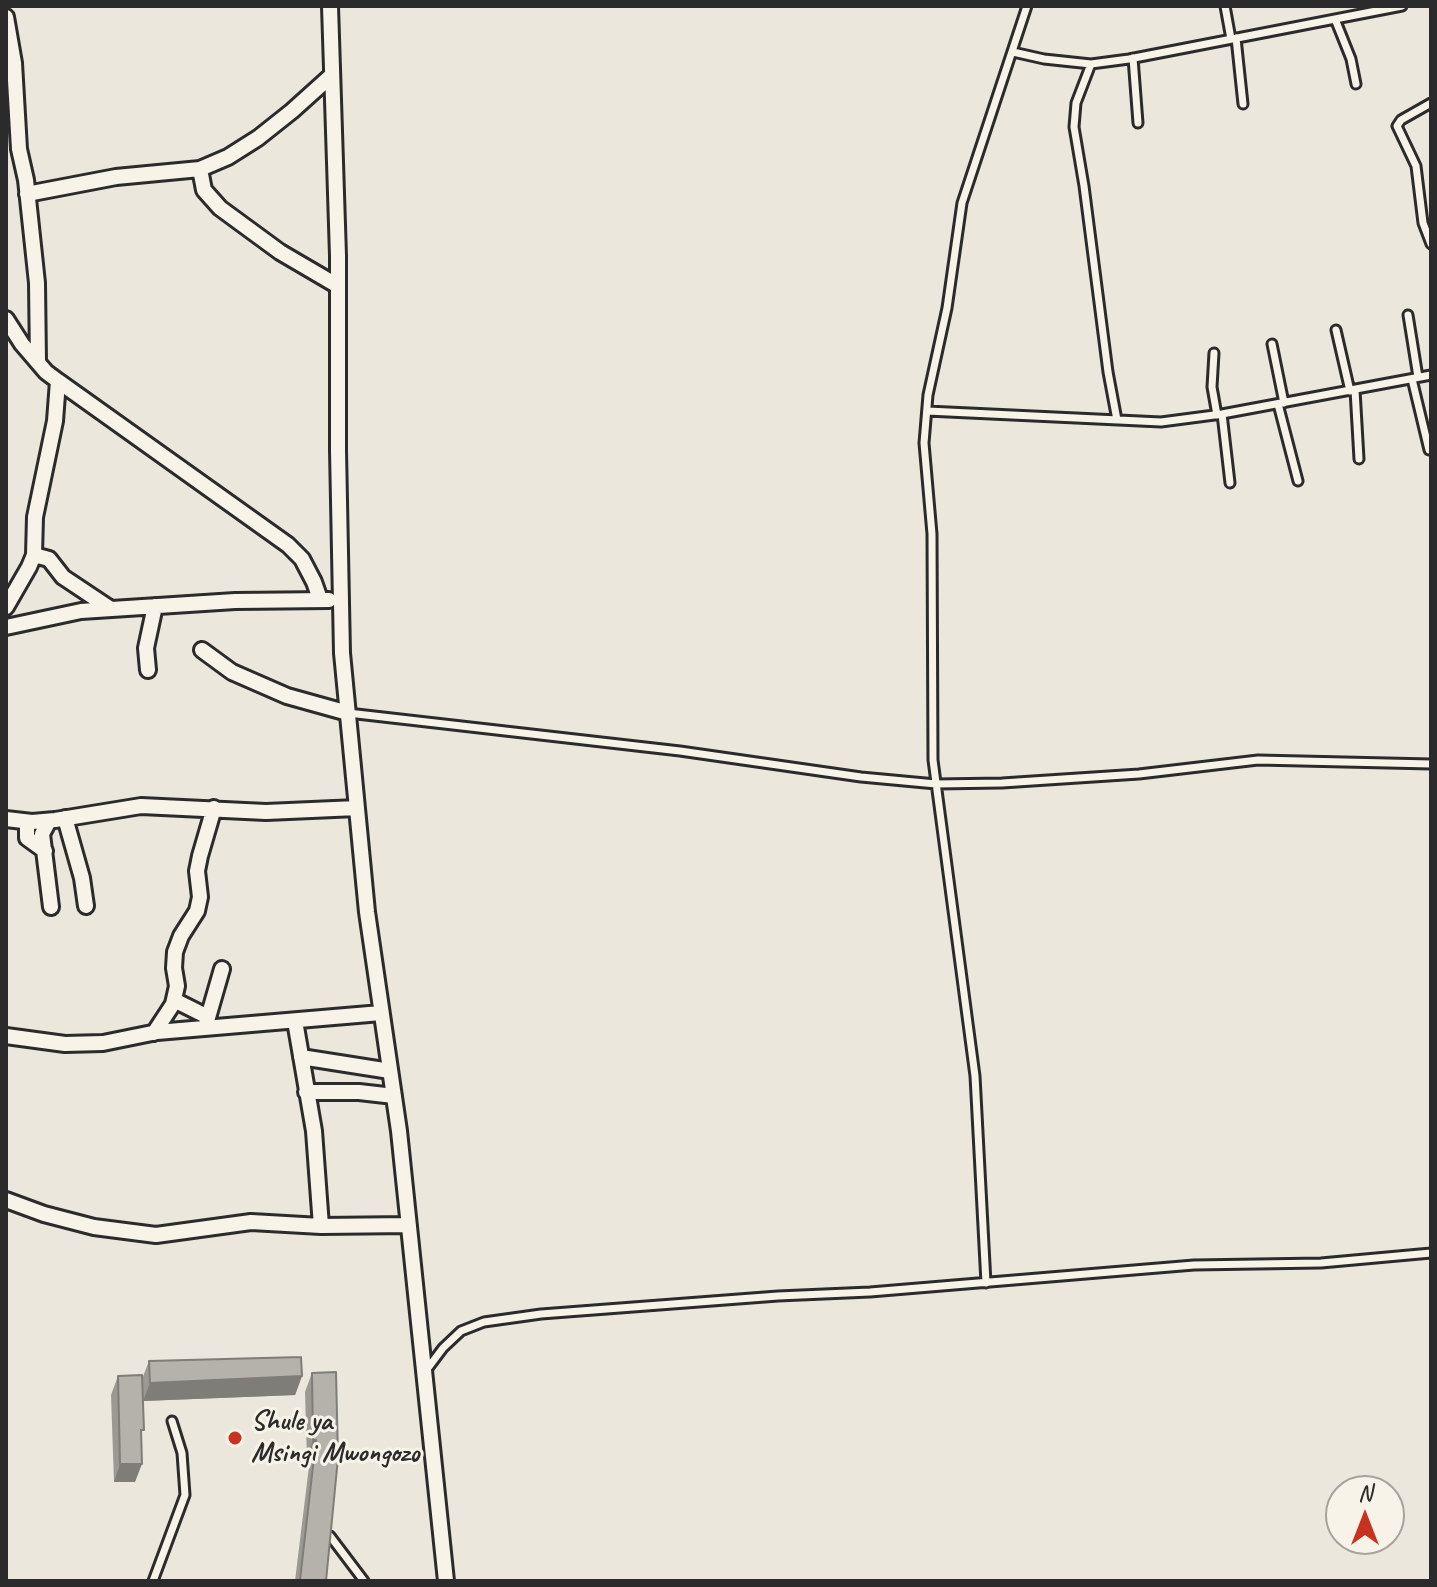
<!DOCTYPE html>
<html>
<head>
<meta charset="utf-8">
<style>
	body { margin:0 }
	#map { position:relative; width:1437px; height:1587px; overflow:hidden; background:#ebe7dd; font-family:Caveat,sans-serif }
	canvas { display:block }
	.frame { position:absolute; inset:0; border:8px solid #2b2b2b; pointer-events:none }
	.north { position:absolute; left:1325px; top:1475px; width:80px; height:80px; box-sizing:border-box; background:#f7f3e8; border:2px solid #a5a39c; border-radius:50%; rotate:0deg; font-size:22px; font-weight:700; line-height:32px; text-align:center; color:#2b2b2b }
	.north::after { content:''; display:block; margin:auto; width:28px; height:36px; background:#c8321e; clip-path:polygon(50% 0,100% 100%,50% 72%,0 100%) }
</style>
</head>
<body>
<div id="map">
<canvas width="1437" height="1587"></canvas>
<div class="frame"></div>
<div class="north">N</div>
</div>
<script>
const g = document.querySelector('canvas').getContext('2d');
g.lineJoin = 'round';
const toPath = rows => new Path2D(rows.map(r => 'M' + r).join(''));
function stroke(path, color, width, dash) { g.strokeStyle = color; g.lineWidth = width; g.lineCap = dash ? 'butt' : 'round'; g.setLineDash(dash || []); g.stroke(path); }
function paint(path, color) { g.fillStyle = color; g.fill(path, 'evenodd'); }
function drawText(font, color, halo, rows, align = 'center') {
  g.font = font + ' Caveat,sans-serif'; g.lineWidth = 6; g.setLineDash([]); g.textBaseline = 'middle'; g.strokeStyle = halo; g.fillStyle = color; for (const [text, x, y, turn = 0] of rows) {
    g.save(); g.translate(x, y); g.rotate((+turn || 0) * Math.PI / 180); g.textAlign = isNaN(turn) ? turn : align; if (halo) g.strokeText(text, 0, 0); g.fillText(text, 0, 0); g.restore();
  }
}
const service = toPath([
	[1225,6,1231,39],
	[1335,19,1351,59,1356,84],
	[1236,38,1243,104],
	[1013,52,1044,59,1091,64,1129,59,1402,6],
	[1133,58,1138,123],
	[1091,64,1076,103,1074,127,1084,186,1108,372,1117,420],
	[1431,103,1401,120,1397,126,1416,166,1423,223,1431,244],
	[1408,315,1418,377],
	[1336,330,1350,391],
	[1272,344,1284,403],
	[1214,353,1212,387,1217,415],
	[1412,379,1429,450],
	[1355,390,1359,459],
	[1278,404,1298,481],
	[927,411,1161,422,1222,414,1431,375],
	[1222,414,1230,483],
	[348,713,680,751,861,777,936,784,1002,783,1139,774,1258,760,1431,764],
	[986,1283,975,1076,933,760,932,534,924,443,928,395,947,308,962,203,1027,6],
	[425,1372,443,1348,461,1331,484,1322,541,1314,778,1296,870,1292,1194,1265,1321,1263,1431,1253],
	[330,1536,364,1581],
	[153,1581,185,1495,182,1453,172,1421]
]);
const minor = toPath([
	[330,6,338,256,338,450,342,653,367,912,399,1131,446,1581],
	[6,17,14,63,19,149,26,180,37,283,38,362],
	[200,169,204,190,220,208,280,252,338,286],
	[27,194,116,177,200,169,228,157,258,138,292,111,332,75],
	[6,319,22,344,46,372,58,381,288,545,302,559,314,582,320,599],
	[34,555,49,559,63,577,111,609],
	[6,607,29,567,34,555,35,517,55,421,58,381],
	[6,627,81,611,235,601,329,600],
	[202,650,232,672,287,696,348,713],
	[148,670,146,648,155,606],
	[65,818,82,878,86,906],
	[6,819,32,822,55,820,141,806,266,812,357,808],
	[49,821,42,834,51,907],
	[27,822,27,838,45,851],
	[174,1000,208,1017],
	[295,1021,314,1131,321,1226],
	[205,1028,222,969],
	[154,1033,173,1004,177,986,174,968,175,952,181,936,197,911,200,897,197,871,200,856,214,808],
	[6,1036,65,1044,103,1043,157,1032,381,1013],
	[301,1057,390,1071],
	[306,1092,359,1092,394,1096],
	[6,1200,44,1214,94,1227,156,1235,251,1222,321,1226,409,1225]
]);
stroke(service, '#2b2b2b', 13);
stroke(minor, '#2b2b2b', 20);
stroke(service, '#f7f3e8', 7);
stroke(minor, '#f7f3e8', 14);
paint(toPath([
	[149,1361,302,1376,295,1395,143,1401,142,1379],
	[312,1373,326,1581,295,1581,310,1458,307,1458,305,1392],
	[118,1376,141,1436,135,1482,114,1482,111,1395]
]), '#9c9993');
paint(toPath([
	[302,1376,295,1395,143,1401,150,1383],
	[313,1440,316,1440,310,1458,307,1458],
	[120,1464,142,1464,135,1482,114,1482]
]), '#7f7d78');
const building = toPath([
	[301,1357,302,1376,150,1383,149,1361,301,1357],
	[336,1372,338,1458,326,1581,300,1580,316,1440,313,1440,312,1373,336,1372],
	[142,1375,144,1430,141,1430,142,1464,120,1464,118,1376,142,1375]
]);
paint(building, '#b5b2ab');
stroke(building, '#7f7d78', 2);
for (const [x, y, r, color] of [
	[235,1438,8,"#c8321e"]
]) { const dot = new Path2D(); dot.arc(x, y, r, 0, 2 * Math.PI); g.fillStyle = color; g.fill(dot); stroke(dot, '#f7f3e8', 3); }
drawText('bold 28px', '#2b2b2b', '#f7f3e8', [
	["Shule ya",251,1422],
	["Msingi Mwongozo",251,1454]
], 'left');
</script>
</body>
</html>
